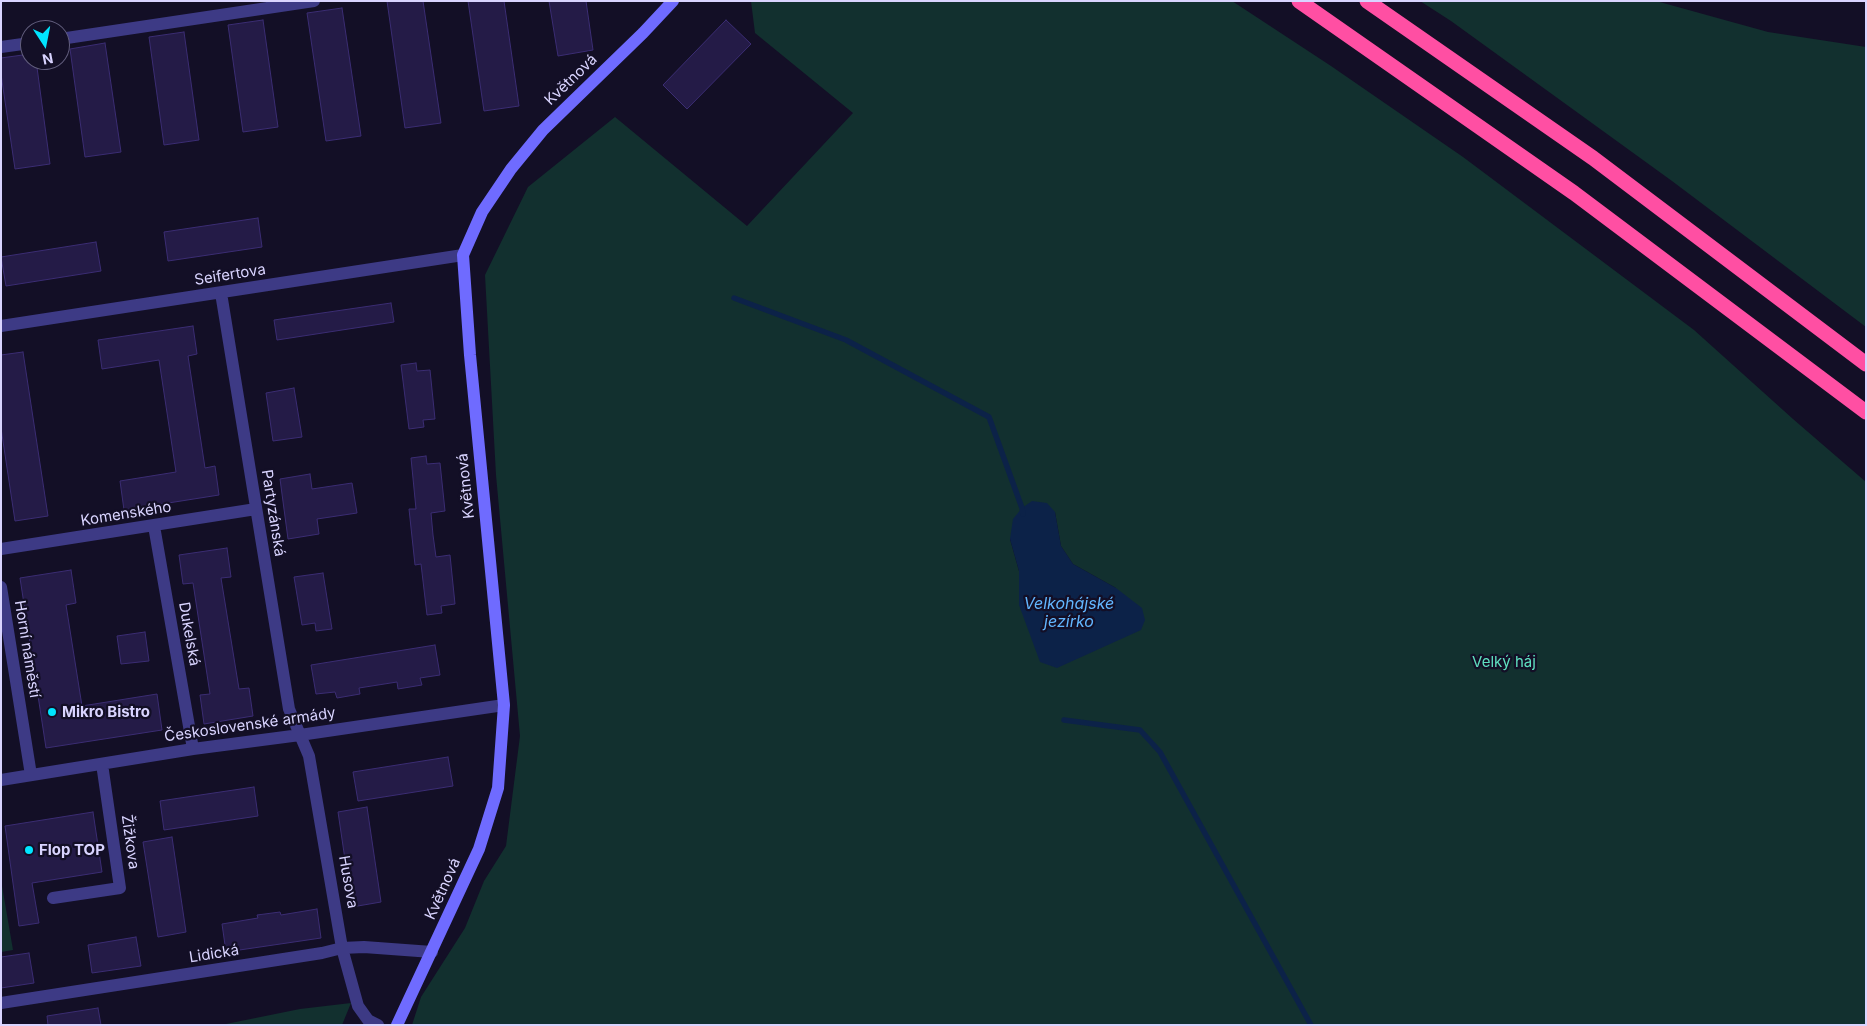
<!DOCTYPE html>
<html>
<head>
<meta charset="utf-8">
<style>
	body { margin:0 }
	#map { position:relative; width:1867px; height:1026px; overflow:hidden; background:#130f26; font-family:Inter,sans-serif }
	canvas { display:block }
	.frame { position:absolute; inset:0; border:2px solid #d9d4ff; pointer-events:none }
	.north { position:absolute; left:20px; top:20px; width:50px; height:50px; box-sizing:border-box; background:#130f26; border:1px solid #625e7d; border-radius:50%; rotate:169deg; font-size:14px; font-weight:700; line-height:20px; text-align:center; color:#d9d4ff }
	.north::after { content:''; display:block; margin:auto; width:18px; height:22px; background:#00e5ff; clip-path:polygon(50% 0,100% 100%,50% 72%,0 100%) }
</style>
</head>
<body>
<div id="map">
<canvas width="1867" height="1026"></canvas>
<div class="frame"></div>
<div class="north">N</div>
</div>
<script>
const g = document.querySelector('canvas').getContext('2d');
g.lineJoin = 'round';
function paint(path, color) { g.fillStyle = color; g.fill(path, 'evenodd'); }
const toPath = rows => new Path2D(rows.map(r => 'M' + r).join(''));
function stroke(path, color, width, dash) { g.strokeStyle = color; g.lineWidth = width; g.lineCap = dash ? 'butt' : 'round'; g.setLineDash(dash || []); g.stroke(path); }
function drawText(font, color, halo, rows, align = 'center') {
  g.font = font + ' Inter,sans-serif'; g.lineWidth = 4.5; g.setLineDash([]); g.textBaseline = 'middle'; g.strokeStyle = halo; g.fillStyle = color; for (const [text, x, y, turn = 0] of rows) {
    g.save(); g.translate(x, y); g.rotate((+turn || 0) * Math.PI / 180); g.textAlign = isNaN(turn) ? turn : align; if (halo) g.strokeText(text, 0, 0); g.fillText(text, 0, 0); g.restore();
  }
}
paint(toPath([
	[751,1,1232,1,1331,66,1463,157,1694,330,1793,419,1866,482,1866,1025,412,1025,421,997,465,928,484,881,506,846,520,736,496,475,485,275,528,187,615,117,747,226,853,113,755,33],
	[1055,512,1061,546,1073,564,1116,588,1019,605,1019,571,1010,539],
	[1420,1,1656,1,1768,32,1866,47,1866,327,1672,181,1451,21],
	[1,880,13,950,1,952],
	[351,1003,342,1025,221,1025,300,1009]
]), '#12302f');
paint(toPath([
	[1032,501,1047,503,1055,512,1061,546,1073,564,1116,588,1142,608,1145,620,1141,630,1057,668,1040,662,1019,605,1019,571,1010,539,1013,519,1022,508]
]), '#0c2248');
stroke(toPath([
	[734,298,846,340,989,417,1022,508,1023,514],
	[1064,720,1140,730,1160,752,1311,1025]
]), '#0c2248', 5.5);
const building = toPath([
	[387,1,423,1,441,123,405,128,387,1],
	[468,1,504,1,519,106,484,111,468,1],
	[549,1,586,1,593,50,558,56,549,1],
	[342,8,361,136,326,141,307,13,342,8],
	[263,20,278,127,243,132,228,25,263,20],
	[726,20,751,44,687,109,663,85,726,20],
	[184,32,199,140,164,145,149,37,184,32],
	[105,43,121,152,85,157,70,49,105,43],
	[30,54,30,60,36,60,50,164,15,169,1,74,1,58,30,54],
	[258,218,262,247,168,261,164,232,258,218],
	[96,242,101,271,6,286,1,257,96,242],
	[391,303,394,322,277,340,274,320,391,303],
	[193,326,197,354,188,356,205,468,215,466,219,495,124,510,120,481,176,472,159,360,102,369,98,340,193,326],
	[23,352,48,516,15,521,1,428,1,355,23,352],
	[416,363,417,371,430,370,435,419,423,420,424,427,409,429,401,365,416,363],
	[294,388,302,437,273,441,266,393,294,388],
	[426,456,427,464,440,463,445,511,431,513,433,535,436,557,450,555,455,604,441,606,442,613,427,615,421,564,415,565,409,509,416,509,411,458,426,456],
	[310,474,312,489,352,483,357,513,317,519,319,534,288,539,280,479,310,474],
	[227,548,231,577,221,578,239,689,249,688,253,716,204,724,200,695,210,694,193,583,183,584,179,555,227,548],
	[71,570,76,603,66,605,82,706,157,694,162,730,46,748,20,578,71,570],
	[323,573,332,629,316,631,315,623,302,625,294,577,323,573],
	[145,632,149,661,121,664,117,636,145,632],
	[435,645,440,675,420,678,422,685,398,689,397,682,359,688,360,694,337,698,335,692,316,694,311,665,435,645],
	[448,757,453,786,358,801,353,772,448,757],
	[254,787,258,816,164,830,160,801,254,787],
	[367,807,381,902,352,907,338,812,367,807],
	[93,812,102,872,32,883,39,923,19,926,5,826,93,812],
	[172,837,186,932,158,937,143,842,172,837],
	[317,909,321,938,226,952,222,924,258,918,257,915,280,912,281,915,317,909],
	[136,937,141,966,92,973,88,945,136,937],
	[29,953,34,983,1,988,1,957,29,953],
	[98,1008,101,1025,48,1025,47,1016,98,1008]
]);
paint(building, '#241b47');
stroke(building, '#3b2d73', 1);
stroke(toPath([
	[60,39,314,1],
	[1,47,30,43],
	[221,293,289,709,309,756,342,948,358,1006,368,1020,378,1025],
	[1,326,463,255],
	[154,526,193,749],
	[1,549,256,509],
	[1,587,31,775],
	[1,780,193,749,300,735,504,705],
	[53,898,120,888,102,764],
	[1,1003,322,953,342,948,364,947,432,952]
]), '#3d3a85', 12);
stroke(toPath([
	[397,1025,479,849,498,788,504,705,470,355,463,255,482,212,511,169,543,130,643,33,673,1]
]), '#6f6bff', 12);
stroke(toPath([
	[1299,1,1574,193,1866,412],
	[1367,1,1593,158,1866,364]
]), '#ff4fa3', 15);
for (const [x, y, r, color] of [
	[52,712,5,"#00e5ff"],
	[29,850,5,"#00e5ff"]
]) { const dot = new Path2D(); dot.arc(x, y, r, 0, 2 * Math.PI); g.fillStyle = color; g.fill(dot); stroke(dot, '#130f26', 2); }
drawText('15px', '#d9d4ff', '#130f26', [
	["Květnová",571,80,-44],
	["Seifertova",230,275,-9],
	["Květnová",466,486,-96],
	["Partyzánská",273,513,81],
	["Komenského",126,514,-9],
	["Dukelská",189,634,80],
	["Horní náměstí",27,649,81],
	["Československé armády",250,725,-8],
	["Žižkova",130,842,82],
	["Husova",348,882,80],
	["Květnová",443,889,-66],
	["Lidická",214,954,-9]
]);
drawText('15px', '#5fe0c0', '#130f26', [
	["Velký háj",1504,662]
]);
drawText('bold 15px', '#d9d4ff', '#130f26', [
	["Mikro Bistro",62,712],
	["Flop TOP",39,850]
], 'left');
drawText('italic 16px', '#62b6ff', '#130f26', [
	["Velkohájské",1069,604],
	["jezírko",1069,622]
]);
</script>
</body>
</html>
